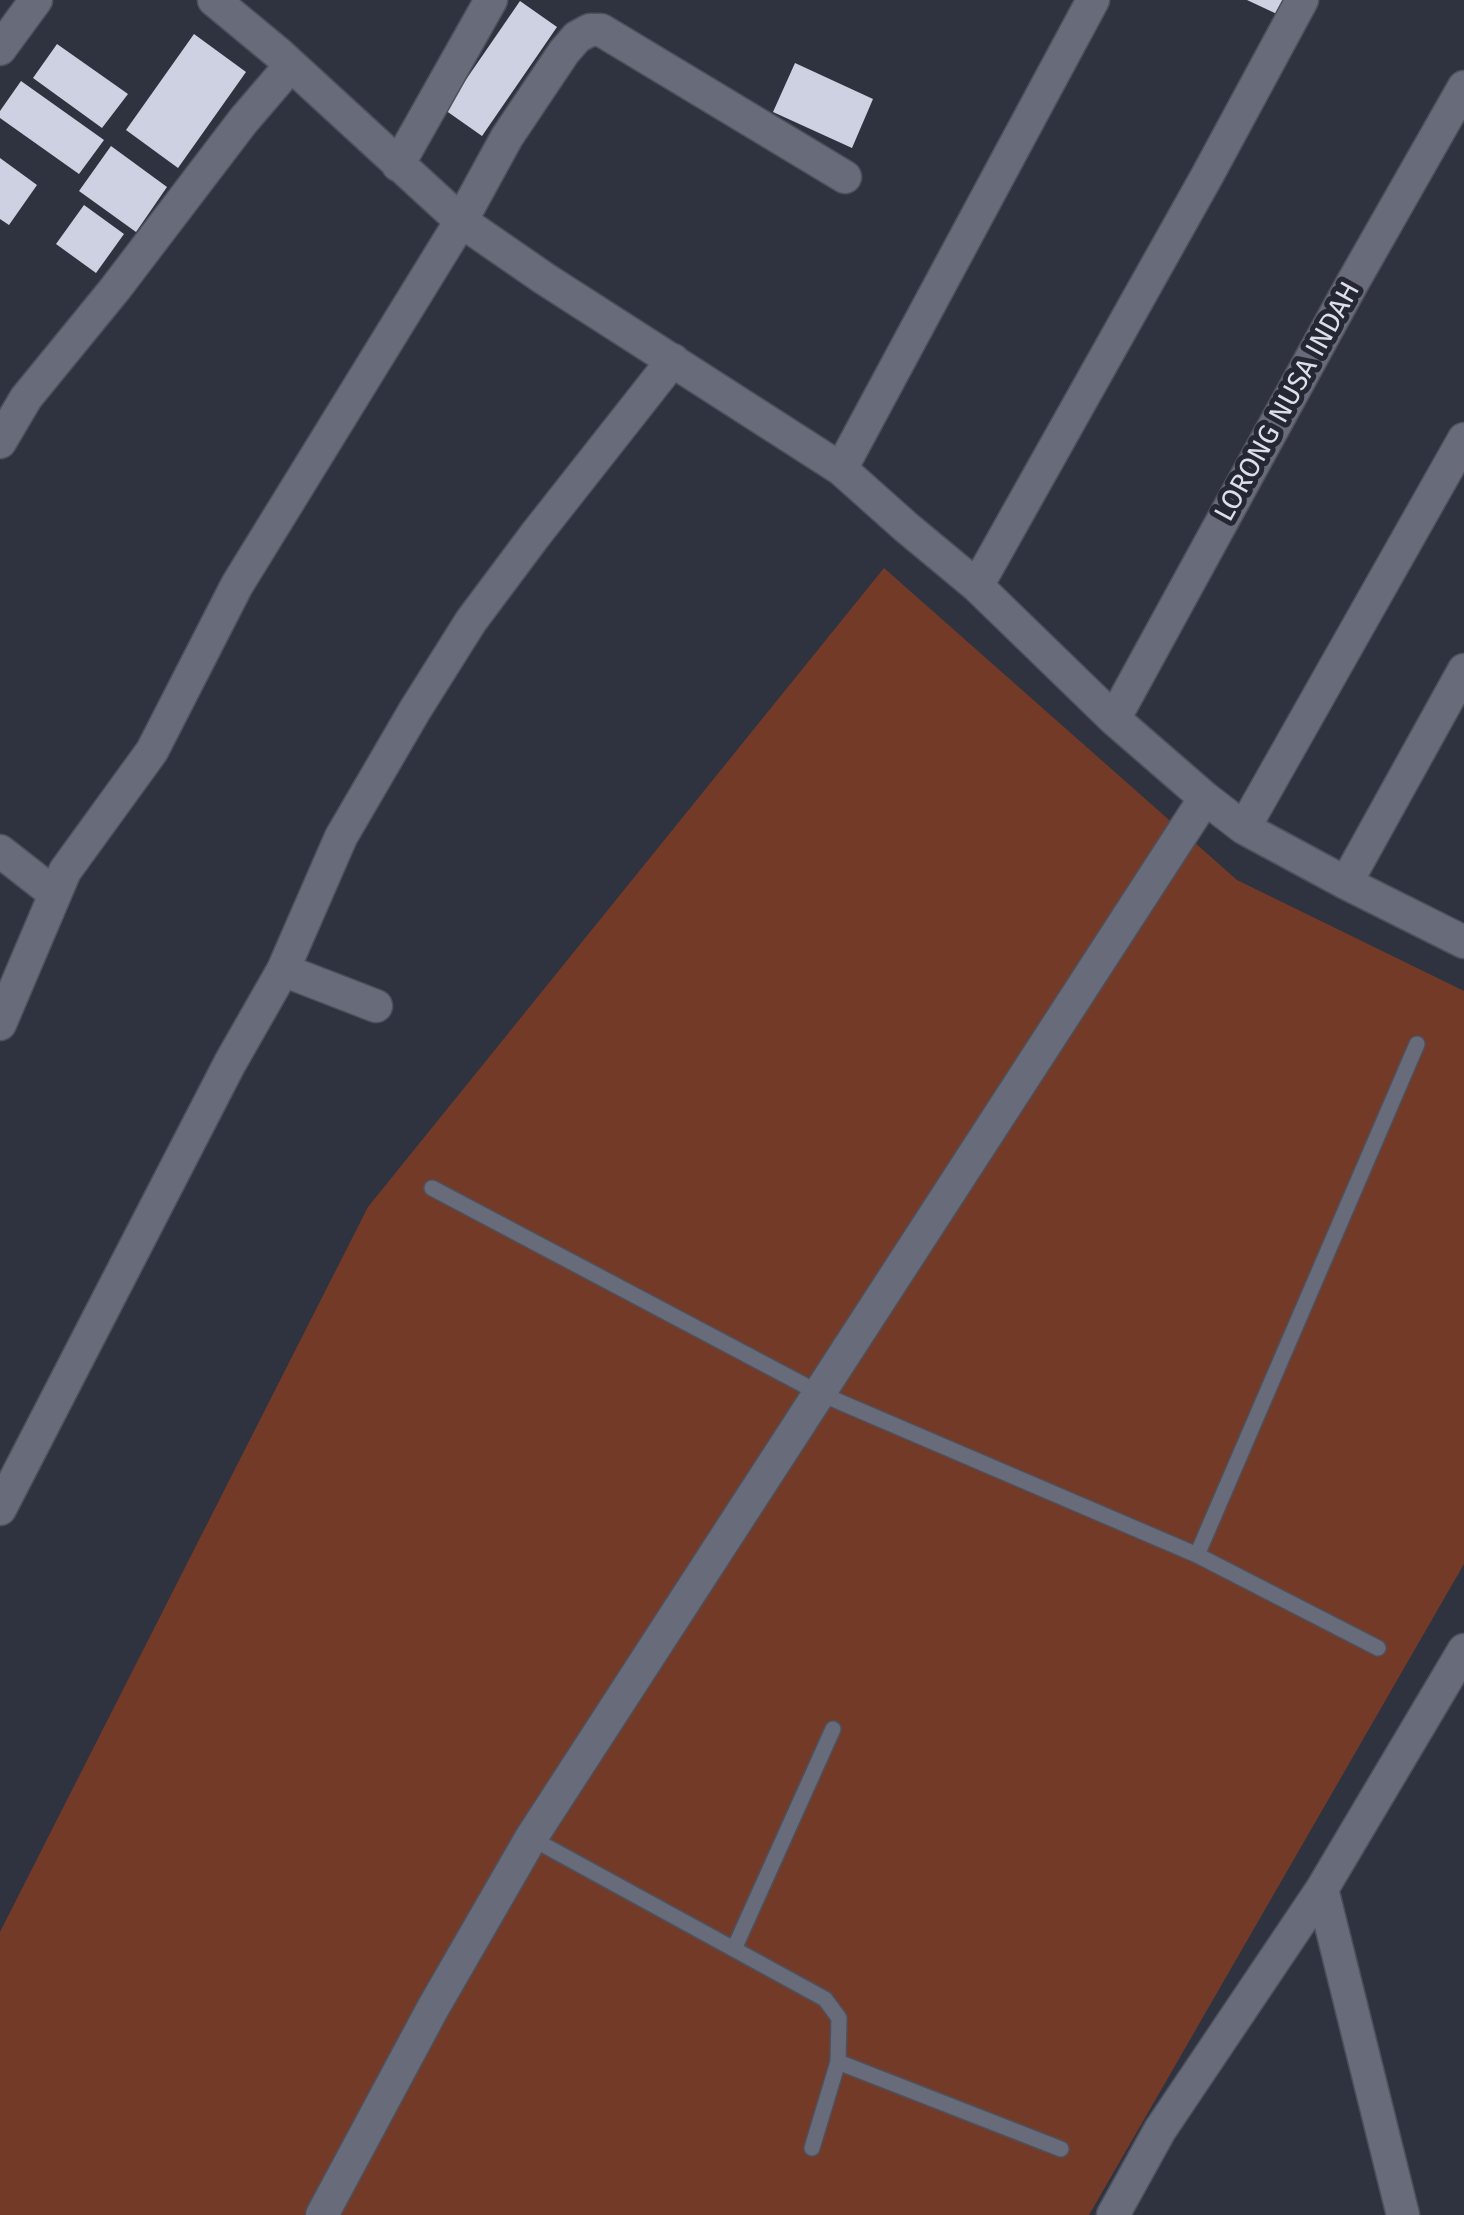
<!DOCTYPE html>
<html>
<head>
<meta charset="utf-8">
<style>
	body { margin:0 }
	canvas { display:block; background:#2f323f }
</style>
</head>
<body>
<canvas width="1464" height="2215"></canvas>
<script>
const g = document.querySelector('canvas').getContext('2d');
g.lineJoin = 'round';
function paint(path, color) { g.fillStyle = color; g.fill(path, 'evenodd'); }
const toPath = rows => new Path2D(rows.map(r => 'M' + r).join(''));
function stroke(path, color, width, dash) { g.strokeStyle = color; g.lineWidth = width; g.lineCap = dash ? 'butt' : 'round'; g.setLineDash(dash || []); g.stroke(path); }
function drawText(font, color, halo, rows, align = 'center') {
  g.font = font + ' "Fira Sans",sans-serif'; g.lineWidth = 10; g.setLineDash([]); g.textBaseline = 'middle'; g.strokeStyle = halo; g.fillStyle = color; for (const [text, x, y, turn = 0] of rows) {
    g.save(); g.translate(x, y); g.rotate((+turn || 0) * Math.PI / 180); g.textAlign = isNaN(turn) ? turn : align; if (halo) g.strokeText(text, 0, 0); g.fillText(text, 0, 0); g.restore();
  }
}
paint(toPath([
	[884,568,1237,880,1464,991,1464,1564,1089,2215,0,2215,0,1932,368,1207]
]), '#743a28');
paint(toPath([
	[1247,0,1286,0,1279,15],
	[520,1,557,27,482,136,445,110],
	[194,34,246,72,178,168,126,130],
	[57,44,128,94,102,128,33,78],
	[795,63,873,99,852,148,773,112],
	[21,81,104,140,79,174,0,118,0,111],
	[111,146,167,187,136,232,79,191],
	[0,158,37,185,9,225,0,219],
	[84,205,124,234,96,273,56,244]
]), '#cdd1e2');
const service = toPath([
	[432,1188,819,1393,1197,1555,1378,1648],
	[1197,1555,1417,1044],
	[531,1838,825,1999,839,2018,838,2062,812,2148],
	[734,1949,833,1729],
	[838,2062,1061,2149]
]);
const minor = toPath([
	[214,0,278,53,461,221,545,279,841,469,906,527,977,586,1114,719,1205,798,1244,828,1346,883,1464,942],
	[0,49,36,0],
	[398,165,491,0],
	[0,442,26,398,115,289,243,121,291,65],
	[841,469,1093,0],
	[977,586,1207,176,1302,0],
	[1114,719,1353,282,1464,87],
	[1244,828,1464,439],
	[0,851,55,894],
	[1346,883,1464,670],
	[283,970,376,1006],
	[0,1024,65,871,152,751,237,585,461,221,507,137,564,52,577,37,590,30,601,30,845,177],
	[0,1509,230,1063,283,970,341,837,415,710,471,621,536,534,673,360],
	[322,2215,433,2008,531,1838,1205,798],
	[1113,2215,1160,2130,1322,1889],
	[1403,2215,1322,1889,1464,1650]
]);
stroke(service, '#4e515c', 18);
stroke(minor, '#4e515c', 35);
stroke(service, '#686b7a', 15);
stroke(minor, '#686b7a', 32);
drawText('28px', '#dddfe8', '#252834', [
	["LORONG NUSA INDAH",1288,402,-61]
]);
</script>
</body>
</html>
